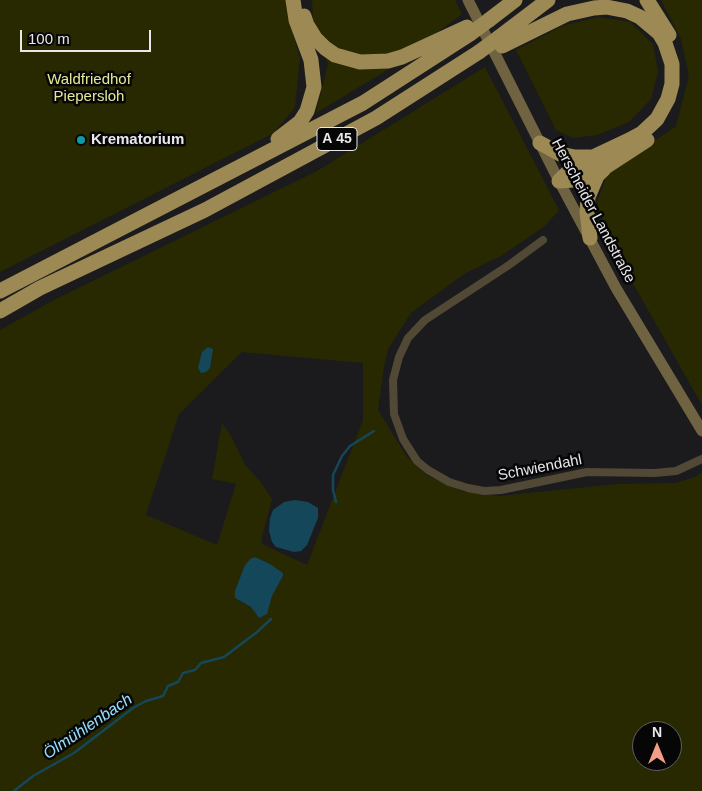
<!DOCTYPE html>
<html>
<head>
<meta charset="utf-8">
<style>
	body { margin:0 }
	#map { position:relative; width:702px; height:791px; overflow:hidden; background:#1b1b1e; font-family:Helvetica,sans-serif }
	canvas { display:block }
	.north { position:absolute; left:632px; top:721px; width:50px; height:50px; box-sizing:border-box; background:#060607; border:1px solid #606062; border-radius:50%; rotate:0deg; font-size:14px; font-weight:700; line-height:20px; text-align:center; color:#e8e8eb }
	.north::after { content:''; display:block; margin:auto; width:18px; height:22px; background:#f49e87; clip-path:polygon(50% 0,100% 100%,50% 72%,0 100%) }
	.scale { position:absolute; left:20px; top:30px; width:131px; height:22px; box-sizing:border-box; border:2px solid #e8e8eb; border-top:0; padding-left:6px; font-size:15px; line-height:18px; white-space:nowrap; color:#e8e8eb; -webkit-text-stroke:4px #060607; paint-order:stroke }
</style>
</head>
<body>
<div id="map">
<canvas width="702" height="791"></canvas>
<div class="north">N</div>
<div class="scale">100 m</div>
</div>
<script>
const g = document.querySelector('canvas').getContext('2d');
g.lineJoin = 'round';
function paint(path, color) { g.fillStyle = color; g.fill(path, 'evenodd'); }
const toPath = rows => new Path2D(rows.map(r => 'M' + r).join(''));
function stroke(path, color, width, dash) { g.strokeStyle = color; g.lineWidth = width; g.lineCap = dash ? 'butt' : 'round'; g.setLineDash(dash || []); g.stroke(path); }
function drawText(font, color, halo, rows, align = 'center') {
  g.font = font + ' Helvetica,sans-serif'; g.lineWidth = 5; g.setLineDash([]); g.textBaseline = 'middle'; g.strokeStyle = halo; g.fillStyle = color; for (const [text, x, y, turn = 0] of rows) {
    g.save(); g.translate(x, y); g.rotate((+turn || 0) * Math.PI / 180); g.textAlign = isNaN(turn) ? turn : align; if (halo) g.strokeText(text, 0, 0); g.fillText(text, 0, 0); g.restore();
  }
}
paint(toPath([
	[0,0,287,0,288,17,300,58,295,107,274,133,0,272],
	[312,0,455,0,462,14,384,72,316,113,328,64,313,20],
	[661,0,702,0,702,405,610,243,597,202,608,173,676,126,689,76,681,39],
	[599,17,630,22,653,44,658,71,651,99,629,122,597,135,573,138,556,130,516,50,562,26],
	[485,67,559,210,545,226,501,256,464,274,411,313,388,349,384,367,378,410,407,457,428,476,462,491,499,496,618,484,676,483,695,477,702,472,702,791,0,791,0,330,54,300,317,171],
	[242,352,363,363,363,420,307,565,262,544,262,537,272,499,260,481,246,466,231,436,222,423,212,479,236,484,217,545,146,515,179,414],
	[255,557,270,564,283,573,283,576,272,596,266,614,259,618,251,607,235,598,235,591,244,567],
	[642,731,672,731,672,761,642,761]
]), '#282900');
paint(toPath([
	[208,347,213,349,210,368,206,372,201,373,198,368,202,352],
	[295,500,308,502,318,508,318,518,307,545,301,551,294,552,276,547,272,542,269,531,270,518,273,510,284,502],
	[255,557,270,564,283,573,283,576,272,596,267,614,259,618,251,607,235,598,235,591,244,567,250,559]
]), '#144759');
stroke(toPath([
	[336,502,333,490,333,475,342,456,350,446,374,431],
	[14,791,33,776,74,753,133,708,146,701,163,696,168,686,178,682,183,673,195,670,201,663,224,657,257,632,271,619]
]), '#144759', 2.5);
stroke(toPath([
	[543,240,509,265,425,320,408,338,399,357,393,380,394,414,403,439,417,461,428,470,449,482,468,488,484,491,501,490,587,472,655,473,676,471,702,459]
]), '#514935', 8);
stroke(toPath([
	[468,0,559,181,616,288,702,431]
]), '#6f6341', 11);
stroke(toPath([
	[647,0,669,35],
	[304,16,307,25,315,38,325,48,335,55,360,62,388,61,402,57,467,27],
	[489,20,515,0],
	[498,38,548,0],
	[502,46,567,14,594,8,606,7,627,11,640,17,659,33,665,43,672,64,672,84,668,99,657,119,642,133,629,140,574,166,559,181],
	[278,139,300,122,307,111,314,87,311,60,296,20,293,0],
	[540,143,560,154,575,157,589,157],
	[559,181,574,180,604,168,647,140],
	[590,238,587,212,588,197,597,176,604,169],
	[0,291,363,103,470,34],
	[0,311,40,288,205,210,376,118,479,52]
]), '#9c8953', 15);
stroke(toPath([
	[470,34,489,20],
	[479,52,498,38]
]), '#9c8953', 15);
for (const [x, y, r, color] of [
	[81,140,5,"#0f9aa8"]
]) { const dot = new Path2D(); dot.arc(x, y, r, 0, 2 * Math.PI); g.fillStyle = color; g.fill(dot); stroke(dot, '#060607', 2); }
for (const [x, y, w] of [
	[337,139,40]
]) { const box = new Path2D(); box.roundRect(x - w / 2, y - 11.5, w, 23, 4); g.fillStyle = '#060607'; g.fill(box); stroke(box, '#e8e8eb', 1); }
drawText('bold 14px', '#e8e8eb', null, [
	["A 45",337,139]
]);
drawText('15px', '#e5e995', '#060607', [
	["Waldfriedhof",89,80],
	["Piepersloh",89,97]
]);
drawText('bold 15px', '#e8e8eb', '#060607', [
	["Krematorium",91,140]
], 'left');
drawText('15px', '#e8e8eb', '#060607', [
	["Herscheider Landstraße",593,211,62],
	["Schwiendahl",540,468,-11]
]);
drawText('italic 16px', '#96e0ff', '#060607', [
	["Ölmühlenbach",88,727,-34]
]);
</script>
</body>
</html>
